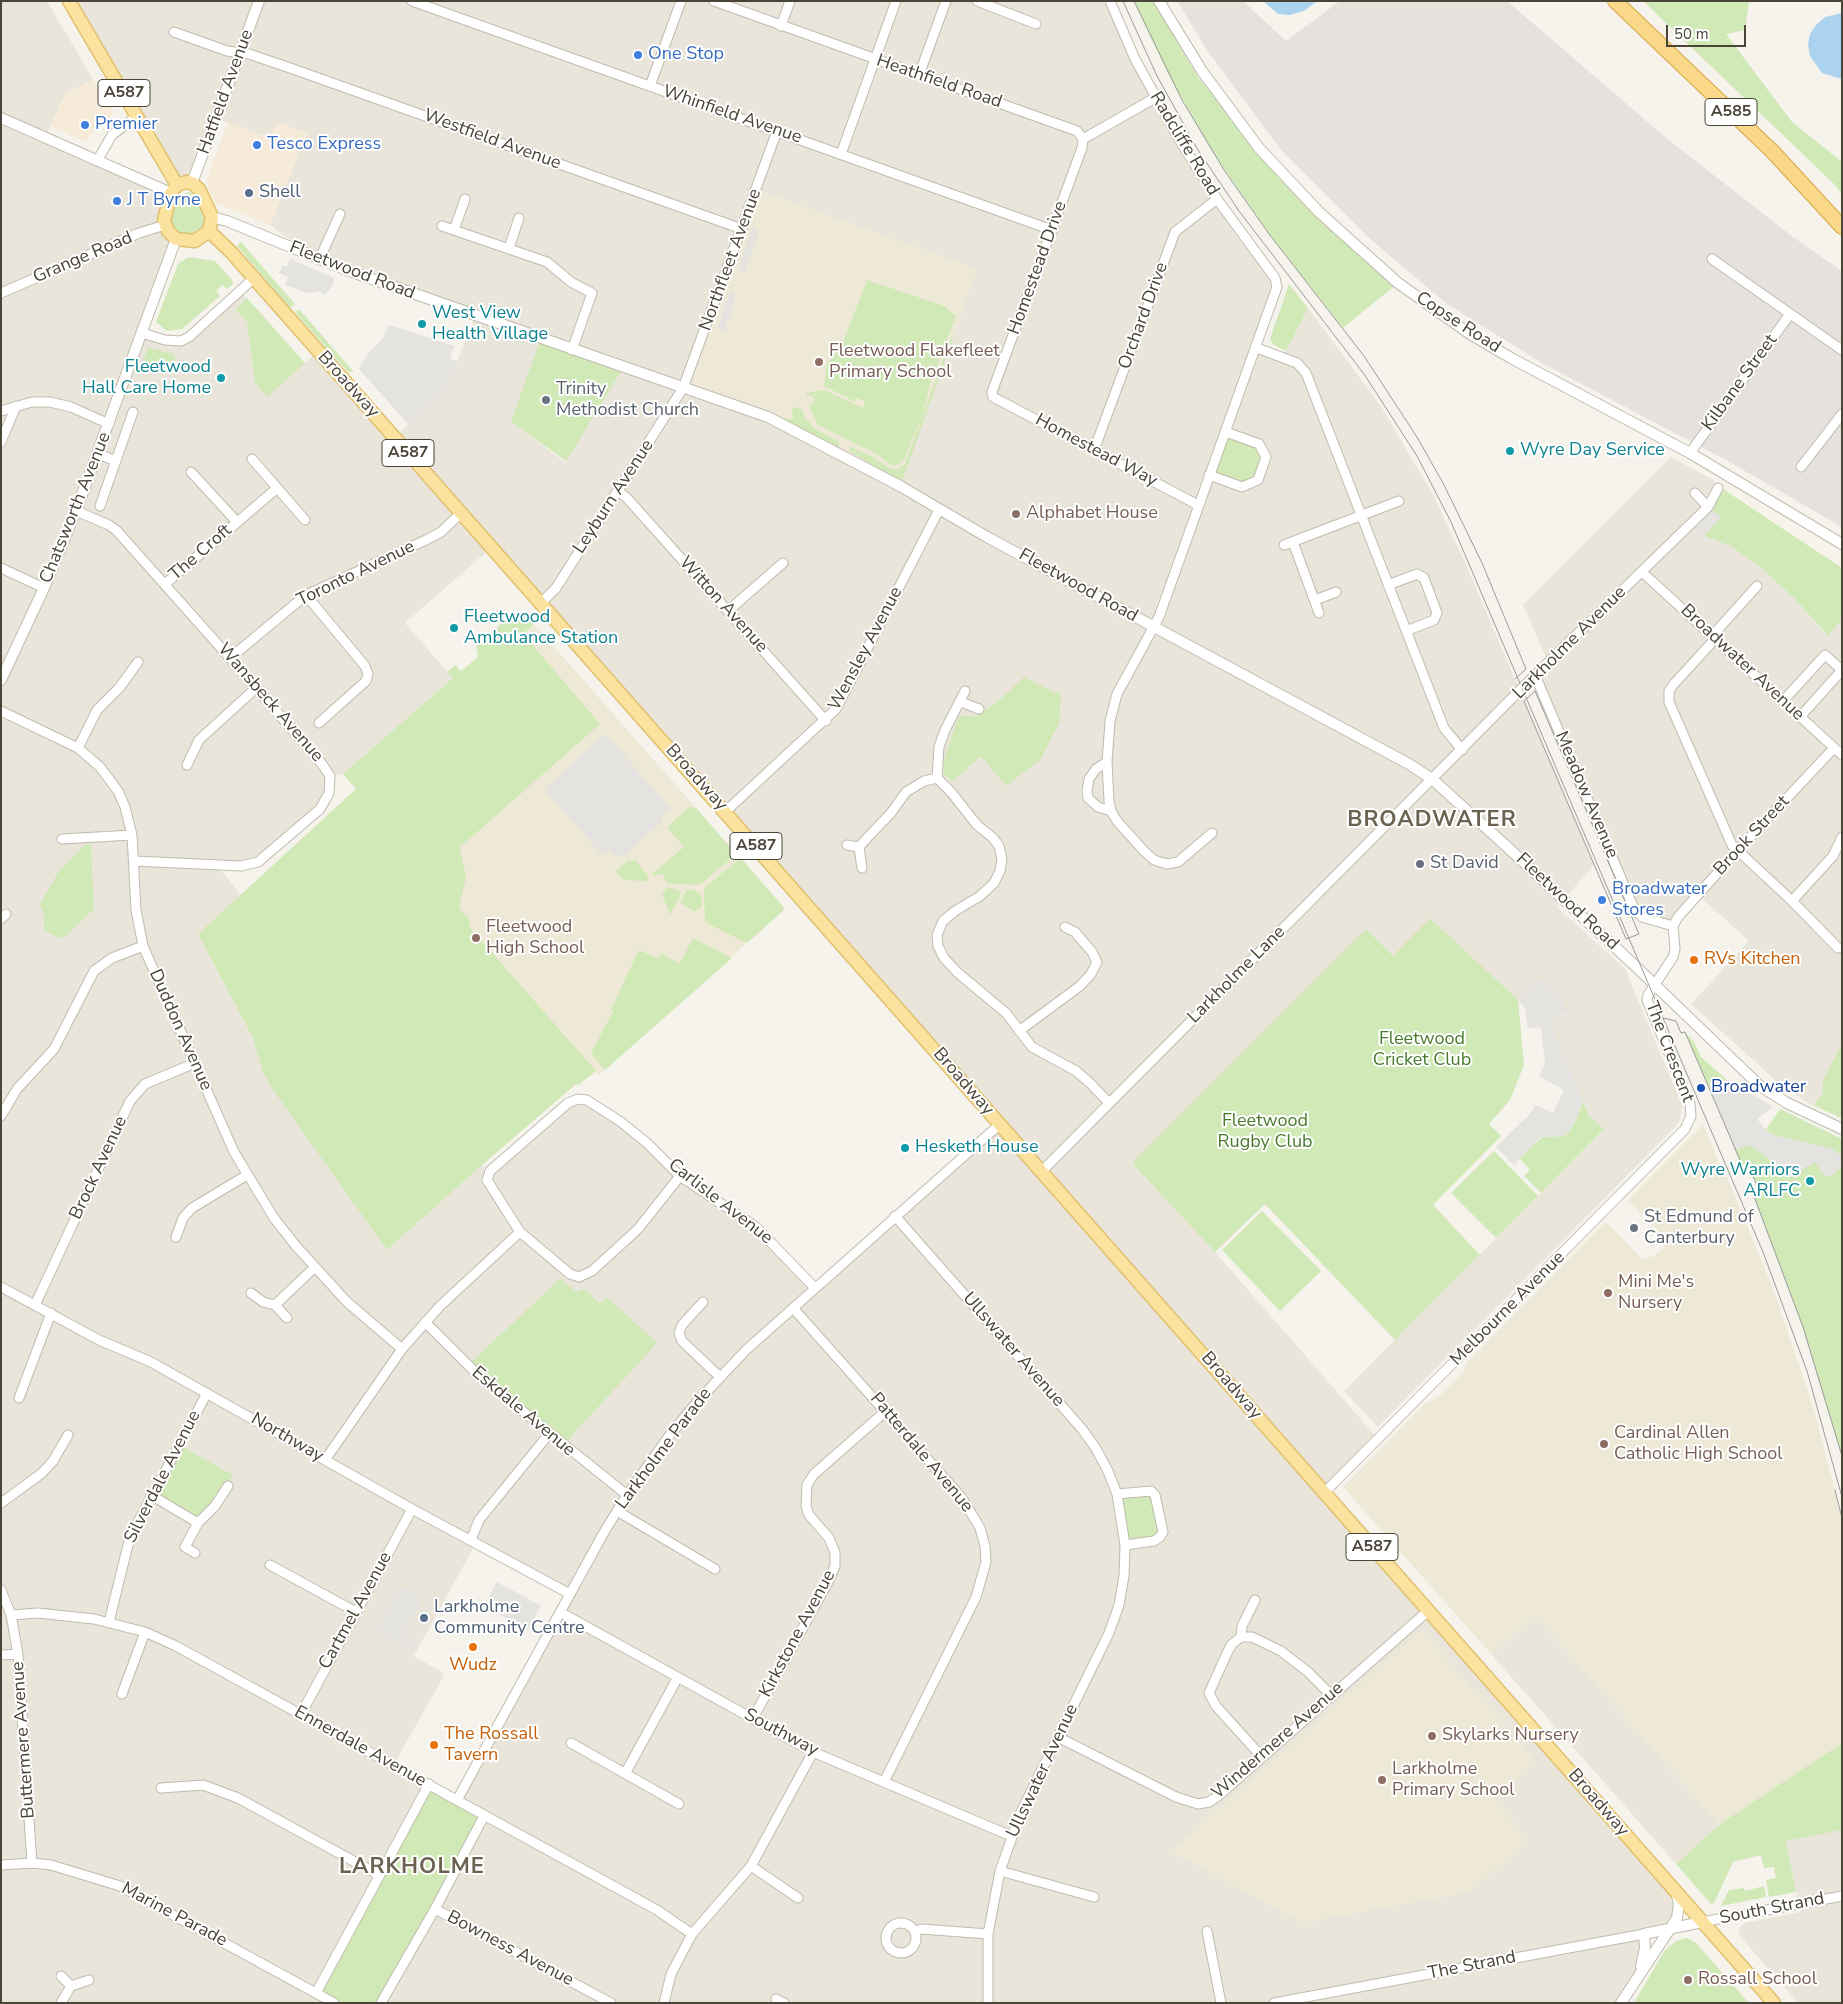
<!DOCTYPE html>
<html>
<head>
<meta charset="utf-8">
<style>
	body { margin:0 }
	#map { position:relative; width:1843px; height:2004px; overflow:hidden; background:#f5f3ec; font-family:"Nunito Sans",sans-serif }
	canvas { display:block }
	.frame { position:absolute; inset:0; border:2px solid #4a4439; pointer-events:none }
	.scale { position:absolute; left:1666px; top:25px; width:80px; height:22px; box-sizing:border-box; border:2px solid #4a4439; border-top:0; padding-left:6px; font-size:15px; line-height:18px; white-space:nowrap; color:#4a4439; -webkit-text-stroke:4px #fff; paint-order:stroke }
</style>
</head>
<body>
<div id="map">
<canvas width="1843" height="2004"></canvas>
<div class="frame"></div>
<div class="scale">50 m</div>
</div>
<script>
const g = document.querySelector('canvas').getContext('2d');
g.lineJoin = 'round';
function paint(path, color) { g.fillStyle = color; g.fill(path, 'evenodd'); }
const toPath = rows => new Path2D(rows.map(r => 'M' + r).join(''));
function stroke(path, color, width, dash) { g.strokeStyle = color; g.lineWidth = width; g.lineCap = dash ? 'butt' : 'round'; g.setLineDash(dash || []); g.stroke(path); }
function drawText(font, color, halo, rows, align = 'center') {
  g.font = font + ' "Nunito Sans",sans-serif'; g.lineWidth = 4; g.setLineDash([]); g.textBaseline = 'middle'; g.strokeStyle = halo; g.fillStyle = color; for (const [text, x, y, turn = 0] of rows) {
    g.save(); g.translate(x, y); g.rotate((+turn || 0) * Math.PI / 180); g.textAlign = isNaN(turn) ? turn : align; if (halo) g.strokeText(text, 0, 0); g.fillText(text, 0, 0); g.restore();
  }
}
paint(toPath([
	[1,1,47,1,93,79,65,95,45,137,171,193,176,239,142,333,181,341,239,290,247,298,235,309,247,322,255,383,267,396,318,351,395,437,447,388,475,316,319,260,270,225,307,133,276,125,271,138,217,119,192,183,181,183,69,1,1115,1,1155,98,1183,146,1275,278,1257,348,1283,357,1308,308,1382,408,1432,493,1464,560,1594,865,1557,907,1625,969,1682,1105,1680,1120,1676,1126,1378,1427,1344,1391,1604,1130,1589,1116,1549,1021,1567,1013,1563,1003,1539,978,1518,1001,1431,919,1393,956,1132,1163,1215,1252,1378,1439,1324,1492,1676,1891,1671,1929,1644,1934,1643,1960,1621,2003,381,2003,457,1800,570,1594,476,1543,414,1656,445,1674,394,1764,429,1784,334,2003,1,2003],
	[622,368,565,462,511,422,519,402],
	[492,547,1000,1124,815,1288,756,1227,680,1176,595,1104,578,1099,490,1171,482,1165,387,1250,263,1072,252,1036,198,934,241,895,217,865,258,862,325,802,330,776,343,774,453,678,405,623],
	[1671,457,1715,481,1713,485,1718,488,1721,517,1704,536,1731,546,1761,568,1794,598,1827,636,1842,619,1842,1043,1823,1080,1823,1092,1814,1106,1784,1088,1691,1004,1749,941,1698,895,1675,922,1642,917,1535,675,1548,662,1523,605],
	[1535,1615,1720,1824,1676,1864,1491,1654],
	[1842,1830,1842,2003,1798,2003,1740,1936,1738,1930,1744,1923,1800,1912,1786,1840]
]), '#e9e5da');
paint(toPath([
	[93,79,114,113,100,124,85,142,50,126,65,95],
	[228,123,271,138,276,125,280,123,307,133,270,225,214,202,206,181]
]), '#f6ead9');
paint(toPath([
	[1177,1,1243,1,1286,41,1340,1,1507,1,1665,137,1793,237,1842,271,1842,527,1726,460,1542,363,1447,304,1369,238,1281,150,1207,50]
]), '#e5e2dd');
paint(toPath([
	[756,189,977,269,900,486,768,417,683,388],
	[534,624,785,909,599,1075,595,1071,578,1085,576,1084,482,1165,295,1119,263,1072,252,1036,198,934,356,789,398,746],
	[1703,1124,1725,1177,1727,1177,1775,1294,1814,1410,1842,1518,1842,1743,1720,1824,1535,1615,1491,1654,1343,1487,1426,1403,1440,1395,1464,1372,1466,1363,1606,1222,1642,1259,1654,1256,1665,1247,1662,1235,1628,1200],
	[1421,1630,1536,1761,1493,1799,1529,1840,1469,1892,1302,1923,1171,1851]
]), '#eee8d6');
paint(toPath([
	[1134,1,1153,1,1199,79,1231,113,1259,148,1398,283,1343,328,1269,234,1210,148,1167,72],
	[1643,1,1749,1,1745,30,1726,34,1792,122,1842,162,1842,194,1834,184],
	[188,192,196,195,206,216,204,228,196,235,181,235,173,227,170,220,179,197],
	[241,242,295,304,290,308,237,246],
	[189,257,215,261,233,281,233,284,227,289,222,285,216,291,220,296,182,329,167,331,156,322,178,264],
	[867,280,944,306,956,316,930,384,924,410,905,458,899,464,893,466,877,454,818,425,809,407,815,400,812,396,807,396,806,393,824,390,863,408,865,401,856,398,854,401,824,386,827,364,842,345],
	[1289,284,1308,308,1286,351,1274,345,1270,339],
	[247,298,305,363,267,397,255,383,247,322,235,309],
	[299,309,354,372,348,372,295,312],
	[952,335,954,335,902,482,849,451,851,447,875,458,890,469,897,469,905,464],
	[540,340,623,368,566,461,511,422],
	[148,347,173,354,176,360,165,371,145,365,143,361],
	[792,407,802,409,806,419,817,430,839,442,839,448,784,420,786,418,791,420,793,417],
	[1226,432,1259,444,1266,457,1258,480,1242,487,1209,475],
	[1720,487,1842,568,1842,619,1828,636,1794,598,1761,568,1731,546,1704,536,1720,517,1709,508],
	[521,613,534,624,517,639,523,634,600,724,460,847,466,878,459,908,469,920,470,928,596,1071,578,1085,576,1084,482,1165,387,1250,271,1087,263,1072,252,1036,198,934,356,789,343,774,453,678,447,672,455,665,461,671,478,657,476,646,512,614],
	[1024,677,1056,693,1061,693,1059,723,1040,760,1006,786,981,756,952,782,944,773,944,759,958,719,961,715,973,717,978,715,980,711,988,709,1004,696],
	[689,807,696,808,736,854,702,883,695,885,667,883,663,875,658,874,654,876,652,874,684,847,667,827],
	[91,844,94,909,62,939,44,930,44,916,40,904,59,871,84,845],
	[741,858,785,909,747,943,705,922,704,888],
	[629,860,632,862,635,860,649,877,647,881,623,880,615,871],
	[667,888,678,889,681,893,670,915,662,894],
	[686,890,694,890,701,895,702,907,695,911,680,903],
	[1430,918,1518,1000,1524,1065,1510,1100,1489,1124,1501,1136,1433,1205,1480,1255,1395,1340,1265,1204,1215,1252,1132,1163,1366,929,1393,956],
	[693,938,732,958,605,1070,591,1053,614,1010,611,1009,639,950,658,959,661,954,680,963],
	[1685,1032,1694,1042,1701,1057,1726,1079,1712,1094],
	[1842,1036,1842,1118,1814,1106,1823,1092,1823,1080,1842,1043],
	[1583,1101,1589,1116,1604,1129,1541,1193,1524,1176,1530,1170,1520,1159,1530,1147,1543,1137,1563,1136,1569,1132,1575,1122],
	[1780,1109,1842,1139,1842,1456,1803,1327,1752,1191,1758,1188,1748,1165,1743,1167,1735,1150,1762,1135],
	[1494,1151,1538,1196,1496,1238,1451,1193],
	[1262,1211,1321,1271,1280,1311,1222,1250],
	[560,1279,577,1292,584,1289,600,1304,607,1297,657,1343,563,1445,468,1365],
	[179,1445,233,1475,228,1486,198,1523,151,1495],
	[1151,1491,1160,1537,1125,1545,1117,1494],
	[1842,1743,1842,1830,1786,1841,1796,1892,1769,1897,1766,1880,1776,1878,1774,1867,1764,1868,1761,1855,1733,1862,1714,1903,1711,1904,1676,1864,1720,1824],
	[429,1784,484,1816,381,2003,334,2003,316,1993],
	[1764,1886,1766,1897,1721,1906,1729,1890,1744,1888,1745,1891],
	[1687,1938,1696,1943,1749,2003,1634,2003,1665,1950,1676,1941]
]), '#d1e8b7');
paint(toPath([
	[753,227,759,234,744,273,738,267],
	[290,259,334,278,333,286,324,295,320,291,308,293,285,285,288,277,279,273,282,266,287,266],
	[731,290,736,296,724,332,718,327],
	[389,325,454,346,450,359,458,362,447,388,409,425,359,369,367,355,383,338],
	[1708,507,1721,517,1704,536,1690,524],
	[605,734,670,807,662,814,662,822,624,856,617,857,609,851,602,855,544,789],
	[1539,978,1563,1003,1568,1012,1549,1021,1583,1101,1575,1122,1569,1132,1563,1136,1543,1137,1537,1140,1514,1165,1496,1147,1531,1113,1535,1105,1553,1113,1564,1090,1539,1076,1545,1064,1541,1027,1528,1029,1525,1008,1518,1001],
	[1726,1079,1773,1107,1757,1119,1766,1130,1777,1136,1831,1148,1841,1155,1842,1166,1834,1174,1825,1177,1815,1162,1790,1178,1782,1169,1755,1148,1747,1145,1735,1150,1712,1094],
	[497,1582,541,1606,528,1630,484,1606],
	[400,1586,423,1598,402,1635,416,1644,412,1651,376,1631]
]), '#e4e3e0');
paint(toPath([
	[1263,1,1317,1,1304,11,1290,15,1278,14],
	[1842,13,1842,79,1822,73,1810,56,1808,45,1810,34,1816,25,1825,17]
]), '#abd2ef');
const minor = toPath([
	[412,1,1052,230],
	[714,1,1077,131,1083,139],
	[977,1,1036,24],
	[1110,1,1135,59,1183,146,1217,199,1275,278,1277,287,1159,617,1117,694,1110,721,1107,762,1109,801,1111,811,1117,821,1144,851,1154,860,1167,864,1178,862,1212,833],
	[781,26,790,1],
	[174,32,227,51,249,54,293,69,742,229],
	[919,75,946,1],
	[650,86,681,1],
	[1083,139,1082,148,992,392,993,397,1198,505],
	[1083,139,1155,98],
	[841,154,896,1],
	[97,161,112,135,137,116],
	[442,226,547,262,571,282,592,293,572,350],
	[454,230,465,199],
	[509,248,519,218],
	[1712,259,1842,350],
	[319,260,340,214],
	[1,293,139,233,165,225],
	[142,333,165,340,181,341,189,337,254,278],
	[1257,348,1297,363,1306,373,1444,728,1462,750],
	[1,411,32,402,50,402,71,407,109,424],
	[1,442,16,406],
	[1094,450,1175,232,1217,199],
	[1690,453,1790,314],
	[98,454,116,461],
	[252,459,305,520],
	[1801,467,1842,414],
	[191,472,237,522],
	[1209,475,1242,487,1258,480,1266,457,1259,444,1226,432],
	[618,491,627,498,826,721],
	[1695,493,1708,507],
	[100,506,133,412],
	[76,511,109,525,117,531,230,658,322,764,330,776,329,793,320,809,258,862,241,866,134,861],
	[1293,542,1319,613],
	[1284,545,1399,501],
	[1,568,44,588],
	[1642,572,1842,755],
	[165,584,276,489],
	[1388,585,1417,574,1424,578,1437,613,1434,620,1406,631],
	[306,595,365,666,368,674,366,681,319,723],
	[1315,600,1336,592],
	[541,603,556,588,683,388,777,131],
	[729,610,783,563],
	[1712,636,1757,586],
	[1715,639,1673,685,1669,691,1669,702,1732,845,1792,901,1838,948],
	[230,658,306,595,426,540,441,532,461,513],
	[1535,675,1634,909,1642,917,1673,926],
	[965,691,945,730,939,747,937,778,951,792,977,825,993,838,999,846,1002,859,1000,871,994,883,980,896,955,911,943,921,937,935,938,946,944,958,958,973,1006,1013,1032,1047,1076,1071,1089,1082,1109,1103],
	[1783,701,1825,655,1842,670],
	[961,702,979,709],
	[1,711,78,748,100,767,118,791,125,807,132,835,136,910,143,946,234,1152,274,1218,296,1246,347,1302,402,1349],
	[1800,717,1842,670],
	[78,748,97,710,120,687,138,662],
	[1107,762,1096,769,1089,779,1087,791,1088,798,1098,807,1111,811],
	[187,765,199,740,256,688],
	[725,812,836,709,939,510],
	[62,839,132,835],
	[847,845,859,847],
	[862,868,859,847,867,838,891,813,906,792,924,781,937,778],
	[1792,901,1833,856,1842,837],
	[1,919,6,914],
	[1019,1031,1080,986,1091,974,1097,962,1092,952,1075,932,1065,927],
	[1,1116,17,1089,54,1049,94,971,112,958,143,946],
	[1042,1171,1528,682,1708,507,1718,488],
	[680,1176,638,1229,592,1271,579,1277,570,1274,520,1232,487,1180,490,1171,568,1103,578,1099,587,1100,621,1122,647,1143,680,1176,756,1227,815,1288],
	[895,1216,1082,1429,1095,1447,1107,1469,1117,1494,1125,1545,1124,1576,1119,1605,1109,1633,1021,1812,1000,1871,988,1934,988,2003],
	[176,1237,183,1218,192,1208,247,1175],
	[1,1287,99,1340,151,1362,412,1509,570,1594],
	[251,1293,263,1302,275,1305,287,1318],
	[703,1302,682,1325,679,1333,682,1341,720,1377],
	[35,1305,130,1101,145,1084,195,1063],
	[275,1305,314,1268],
	[793,1308,962,1498,980,1528,985,1546,986,1562,976,1597,884,1782],
	[425,1322,479,1376,627,1495],
	[19,1398,51,1313],
	[325,1460,402,1349,440,1306,520,1232],
	[1324,1493,1685,1129,1691,1116,1690,1104,1647,1000,1648,995,1673,957,1675,949,1673,926,1678,917,1737,851,1834,748],
	[1117,1494,1151,1491,1155,1495,1163,1532,1160,1537,1154,1541,1125,1545],
	[151,1495,198,1523],
	[1,1503,42,1473,53,1461,68,1435],
	[617,1511,715,1569],
	[471,1540,479,1520,549,1434],
	[195,1553,185,1547,198,1523,215,1506,228,1486],
	[270,1565,356,1612],
	[1,1590,11,1615,18,1654,32,1863],
	[1255,1600,1242,1626,1241,1637,1232,1644,1227,1653,1209,1693,1216,1706,1262,1757],
	[560,1612,813,1752,1011,1836],
	[11,1615,38,1613,94,1619,145,1632,176,1646,657,1910,692,1934],
	[109,1622,130,1537,207,1393],
	[1241,1637,1252,1637,1281,1651,1308,1672,1332,1696],
	[1,1655,18,1654],
	[122,1694,145,1632],
	[301,1714,412,1509],
	[753,1718,829,1580,835,1566,835,1553,829,1538,809,1515,806,1506,807,1485,814,1474,886,1411],
	[1058,1737,1176,1797,1198,1804,1209,1802,1218,1796,1428,1611],
	[571,1743,679,1804],
	[626,1772,678,1677],
	[161,1788,203,1785,238,1798,379,1875],
	[457,1800,603,1534,627,1495,669,1436,697,1402,746,1350,1000,1124],
	[1,1865,32,1863,51,1865,120,1886,334,2003],
	[751,1866,798,1898],
	[1000,1871,1094,1897],
	[435,1909,611,2003],
	[1702,1922,1842,1896],
	'886 1938a15 15 0 1 1 30 0a15 15 0 1 1-30 0Z',
	[914,1931,922,1929,988,1934],
	[1207,1931,1221,2003],
	[61,1976,71,1986,61,2003],
	[71,1986,89,1980],
	[316,1993,429,1784],
	[776,1999,784,2003],
	[381,2003,435,1909,484,1816],
	[664,2003,671,1974,692,1934,751,1866,813,1752],
	[1274,2003,1644,1934]
]);
const tertiary = toPath([
	[1159,1,1202,71,1259,148,1319,212,1398,283,1470,334,1511,358,1690,453,1842,544],
	[1,118,171,193],
	[192,183,259,1],
	[212,217,227,221,352,272,768,417,900,486,987,537,1409,764,1432,779,1504,844,1631,962,1760,1086,1787,1103,1842,1129],
	[1,680,44,588,76,511,176,239],
	[1641,1966,1645,1948,1644,1934,1702,1922],
	[1621,2003,1677,1918,1679,1903,1676,1892]
]);
const primary = toPath([
	[69,1,177,185],
	[186,182,192,183,199,189,212,217,209,231,195,241,176,239,168,231,164,220,171,193,177,185,186,182],
	[209,231,231,252,1774,2003]
]);
const trunk = toPath([
	[1615,1,1773,152,1842,227]
]);
stroke(minor, '#c1bbae', 11);
stroke(tertiary, '#c1bbae', 12);
stroke(primary, '#e1c06f', 15);
stroke(trunk, '#d9a442', 16);
stroke(minor, '#fff', 9);
stroke(tertiary, '#fff', 10);
stroke(primary, '#fbe29f', 12);
stroke(trunk, '#fad889', 14);
stroke(toPath([
	[1123,1,1157,76,1198,150,1239,211,1364,374,1417,456,1451,522,1763,1252,1807,1371,1842,1497],
	[1134,1,1182,100,1224,170,1269,234,1364,356,1417,437,1443,483,1482,563,1526,669,1515,679],
	[1535,691,1639,934,1626,939,1524,701,1535,691],
	[1659,1017,1676,1021,1681,1033,1685,1032,1743,1167,1748,1165,1758,1188,1752,1191,1803,1327,1842,1456],
	[1835,1490,1842,1518]
]), '#9a9a9a', 1);
for (const [x, y, r, color] of [
	[638,55,5,"#3f7fe0"],
	[85,125,5,"#3f7fe0"],
	[257,145,5,"#3f7fe0"],
	[249,193,5,"#5c6f8a"],
	[117,201,5,"#3f7fe0"],
	[422,324,5,"#0f9aa8"],
	[819,362,5,"#8d6e63"],
	[221,378,5,"#0f9aa8"],
	[546,400,5,"#6b7280"],
	[1510,451,5,"#0f9aa8"],
	[1016,514,5,"#8d6e63"],
	[454,628,5,"#0f9aa8"],
	[1420,864,5,"#6b7280"],
	[1602,900,5,"#3f7fe0"],
	[476,938,5,"#8d6e63"],
	[1694,960,5,"#e8710a"],
	[1701,1088,5,"#1a4fb4"],
	[905,1148,5,"#0f9aa8"],
	[1810,1181,5,"#0f9aa8"],
	[1634,1228,5,"#6b7280"],
	[1608,1293,5,"#8d6e63"],
	[1604,1444,5,"#8d6e63"],
	[424,1618,5,"#5c6f8a"],
	[473,1647,5,"#e8710a"],
	[1432,1736,5,"#8d6e63"],
	[434,1745,5,"#e8710a"],
	[1382,1780,5,"#8d6e63"],
	[1688,1980,5,"#8d6e63"]
]) { const dot = new Path2D(); dot.arc(x, y, r, 0, 2 * Math.PI); g.fillStyle = color; g.fill(dot); stroke(dot, '#fff', 2); }
for (const [x, y, w] of [
	[124,93,52],
	[1731,112,52],
	[408,453,52],
	[756,846,52],
	[1372,1547,52]
]) { const box = new Path2D(); box.roundRect(x - w / 2, y - 13.5, w, 27, 4); g.fillStyle = '#fff'; g.fill(box); stroke(box, '#4a4439', 1); }
drawText('bold 16px', '#4a4439', null, [
	["A587",124,93],
	["A585",1731,112],
	["A587",408,453],
	["A587",756,846],
	["A587",1372,1547]
]);
drawText('18px', '#366cbe', '#fff', [
	["One Stop",648,55],
	["Premier",95,125],
	["Tesco Express",267,145],
	["J T Byrne",127,201],
	["Broadwater",1612,890],
	["Stores",1612,911]
], 'left');
drawText('18px', '#4a4439', '#fff', [
	["Heathfield Road",939,82,19],
	["Hatfield Avenue",226,92,-70],
	["Whinfield Avenue",732,115,19],
	["Westfield Avenue",492,140,20],
	["Radcliffe Road",1184,144,59],
	["Grange Road",83,258,-23],
	["Northfleet Avenue",731,260,-70],
	["Homestead Drive",1038,268,-70],
	["Fleetwood Road",352,271,21],
	["Orchard Drive",1144,316,-70],
	["Copse Road",1458,323,33],
	["Kilbane Street",1740,383,-54],
	["Broadway",348,385,48],
	["Homestead Way",1096,451,28],
	["Leyburn Avenue",614,497,-57],
	["Chatsworth Avenue",76,508,-68],
	["The Croft",201,553,-41],
	["Toronto Avenue",356,574,-26],
	["Fleetwood Road",1078,586,29],
	["Witton Avenue",723,605,48],
	["Larkholme Avenue",1570,643,-45],
	["Wensley Avenue",866,649,-62],
	["Broadwater Avenue",1742,663,43],
	["Wansbeck Avenue",270,703,49],
	["Broadway",696,778,48],
	["Meadow Avenue",1586,795,67],
	["Brook Street",1752,836,-47],
	["Fleetwood Road",1567,902,43],
	["Larkholme Lane",1237,975,-45],
	["Duddon Avenue",180,1030,66],
	["The Crescent",1669,1052,69],
	["Broadway",963,1082,49],
	["Brock Avenue",99,1168,-65],
	["Carlisle Avenue",720,1202,38],
	["Melbourne Avenue",1508,1309,-45],
	["Ullswater Avenue",1013,1350,49],
	["Broadway",1231,1386,49],
	["Eskdale Avenue",523,1412,40],
	["Northway",287,1438,30],
	["Larkholme Parade",664,1449,-53],
	["Patterdale Avenue",921,1453,50],
	["Silverdale Avenue",163,1477,-63],
	["Cartmel Avenue",356,1611,-61],
	["Kirkstone Avenue",798,1634,-62],
	["Southway",781,1733,28],
	["Buttermere Avenue",24,1740,-94],
	["Windermere Avenue",1278,1741,-41],
	["Ennerdale Avenue",360,1747,29],
	["Ullswater Avenue",1043,1771,-65],
	["Broadway",1598,1803,49],
	["South Strand",1772,1909,-11],
	["Marine Parade",174,1915,28],
	["Bowness Avenue",510,1949,28],
	["The Strand",1472,1966,-11]
]);
drawText('18px', '#4e5e75', '#fff', [
	["Shell",259,193],
	["Larkholme",434,1608],
	["Community Centre",434,1629]
], 'left');
drawText('18px', '#0d838f', '#fff', [
	["West View",432,314],
	["Health Village",432,335],
	["Fleetwood",211,368,"right"],
	["Hall Care Home",211,389,"right"],
	["Wyre Day Service",1520,451],
	["Fleetwood",464,618],
	["Ambulance Station",464,639],
	["Hesketh House",915,1148],
	["Wyre Warriors",1800,1171,"right"],
	["ARLFC",1800,1192,"right"]
], 'left');
drawText('18px', '#785e54', '#fff', [
	["Fleetwood Flakefleet",829,352],
	["Primary School",829,373],
	["Alphabet House",1026,514],
	["Fleetwood",486,928],
	["High School",486,949],
	["Mini Me's",1618,1283],
	["Nursery",1618,1304],
	["Cardinal Allen",1614,1434],
	["Catholic High School",1614,1455],
	["Skylarks Nursery",1442,1736],
	["Larkholme",1392,1770],
	["Primary School",1392,1791],
	["Rossall School",1698,1980]
], 'left');
drawText('18px', '#5b616d', '#fff', [
	["Trinity",556,390],
	["Methodist Church",556,411],
	["St David",1430,864],
	["St Edmund of",1644,1218],
	["Canterbury",1644,1239]
], 'left');
drawText('18px', '#c56008', '#fff', [
	["RVs Kitchen",1704,960],
	["Wudz",473,1666,"center"],
	["The Rossall",444,1735],
	["Tavern",444,1756]
], 'left');
drawText('18px', '#497b2d', '#fff', [
	["Fleetwood",1422,1040],
	["Cricket Club",1422,1061],
	["Fleetwood",1265,1122],
	["Rugby Club",1265,1143]
]);
drawText('18px', '#164399', '#fff', [
	["Broadwater",1711,1088]
], 'left');
g.letterSpacing = '1px';
drawText('bold 22px', '#6c6251', '#fff', [
	["BROADWATER",1432,821],
	["LARKHOLME",412,1868]
]);
g.letterSpacing = '0px';
</script>
</body>
</html>
